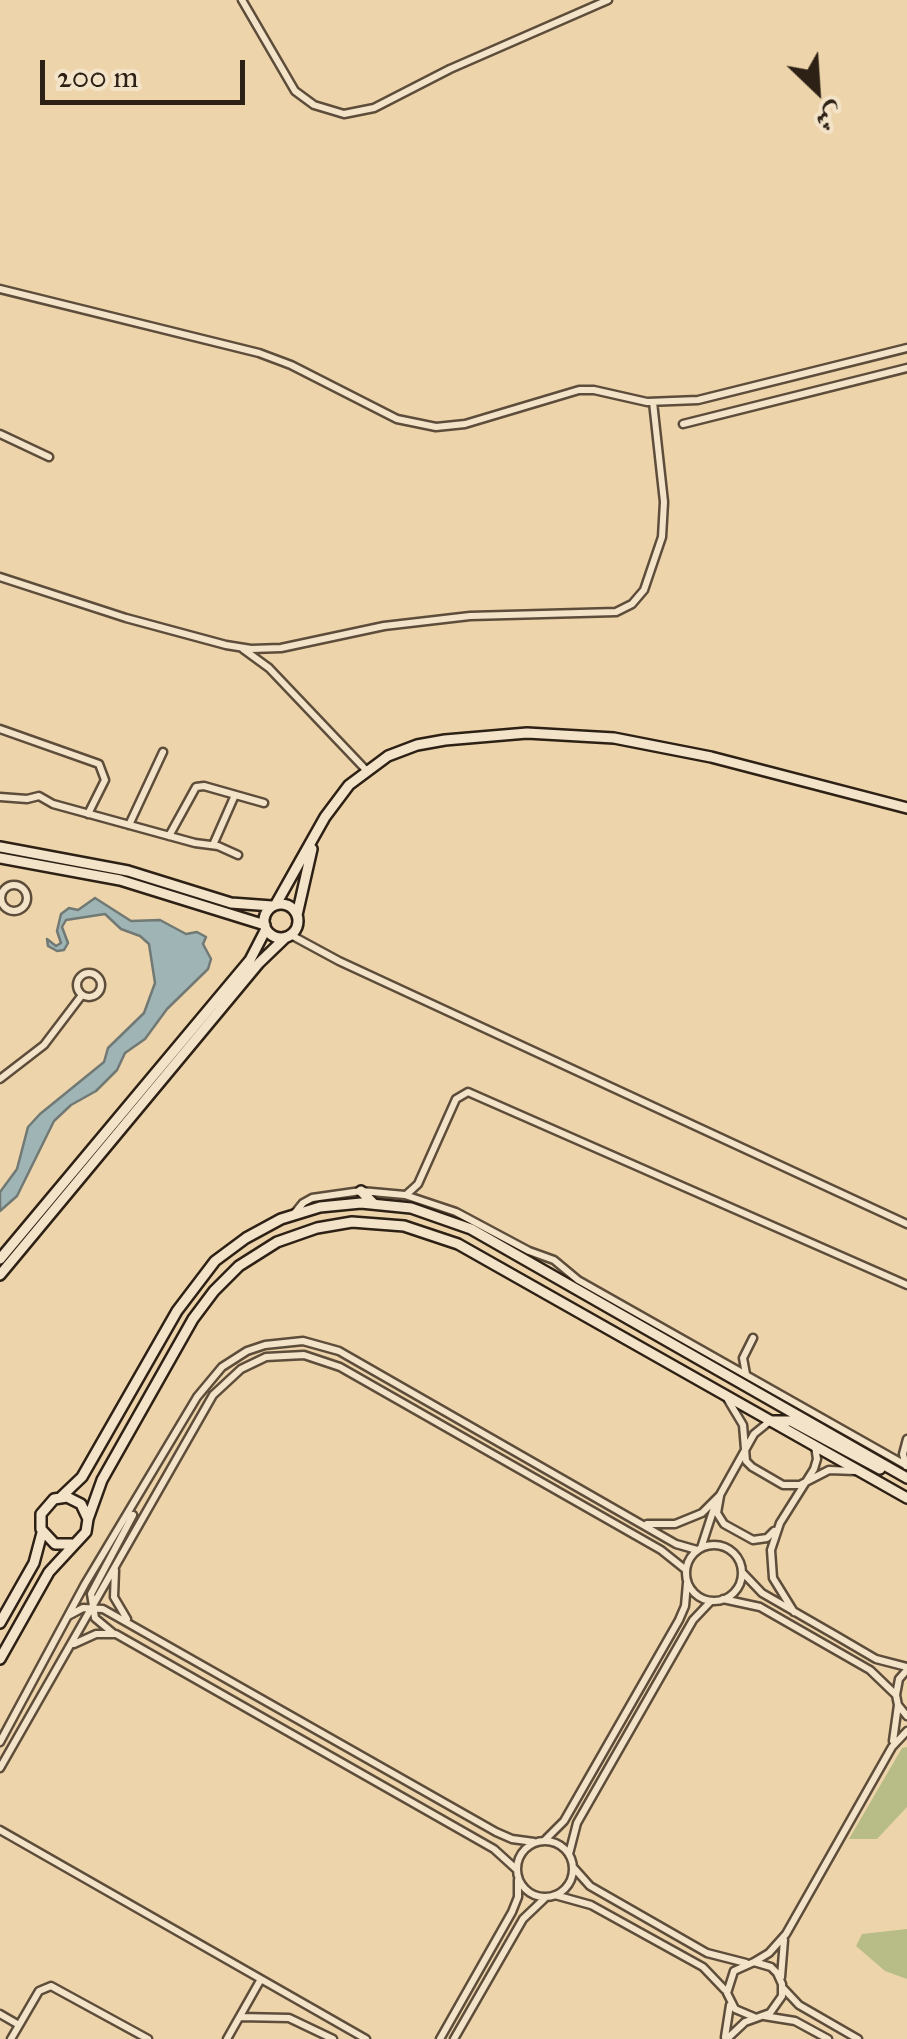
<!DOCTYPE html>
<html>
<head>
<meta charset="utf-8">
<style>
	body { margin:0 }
	#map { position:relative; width:907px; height:2039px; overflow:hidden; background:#edd4aa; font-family:"IM FELL Great Primer",Amiri,serif }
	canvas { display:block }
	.north { position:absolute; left:767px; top:40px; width:100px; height:100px; -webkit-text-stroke:8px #f3e3c8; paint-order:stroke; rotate:155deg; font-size:28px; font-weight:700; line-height:40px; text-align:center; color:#2d2015 }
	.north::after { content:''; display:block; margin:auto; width:35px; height:45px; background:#2d2015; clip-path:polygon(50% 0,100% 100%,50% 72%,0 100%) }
	.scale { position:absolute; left:40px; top:60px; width:205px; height:45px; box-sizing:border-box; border:5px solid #2d2015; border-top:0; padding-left:12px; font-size:30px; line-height:35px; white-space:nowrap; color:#2d2015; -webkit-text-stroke:8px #f3e3c8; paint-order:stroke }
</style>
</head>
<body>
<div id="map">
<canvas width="907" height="2039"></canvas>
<div class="north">ش</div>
<div class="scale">200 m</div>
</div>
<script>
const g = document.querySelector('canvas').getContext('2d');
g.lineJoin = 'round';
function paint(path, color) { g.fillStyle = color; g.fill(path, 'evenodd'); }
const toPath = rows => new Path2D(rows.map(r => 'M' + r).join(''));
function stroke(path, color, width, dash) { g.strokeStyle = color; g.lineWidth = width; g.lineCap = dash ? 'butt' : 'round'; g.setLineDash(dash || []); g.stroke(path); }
paint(toPath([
	[907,1747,907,1807,877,1839,849,1839,902,1748],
	[907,1929,907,1979,885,1971,856,1946,862,1934]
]), '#b8bd88');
const water = toPath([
	[95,898,131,921,160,920,186,934,197,932,206,937,203,944,211,959,208,969,167,1009,145,1039,125,1053,117,1070,96,1091,71,1105,54,1121,17,1196,0,1211,0,1192,17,1169,28,1127,40,1114,104,1062,108,1048,144,1013,155,983,149,944,140,936,121,929,105,914,66,920,62,927,68,943,64,950,57,951,48,946,47,939,56,946,61,943,57,931,61,914,69,908,78,910,95,898]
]);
paint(water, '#9fb5b5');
stroke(water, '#717975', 2.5);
const street = toPath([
	[242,0,295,91,314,105,344,114,374,108,450,69,608,0],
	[0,289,259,353,291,365,397,419,436,427,465,424,579,390,594,390,647,402,698,400,907,348],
	[683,424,907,368],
	[0,434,49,457],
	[0,577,126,618,226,645,251,649,281,648,384,626,470,616,616,612,632,604,644,590,662,537,664,502,653,402],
	[243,649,269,668,366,770],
	[0,729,99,764,105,780,88,814],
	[0,797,27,799,39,796,53,804,195,843,218,846,238,855],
	[129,825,163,752],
	[169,836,196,787,204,786,264,803],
	[213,845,235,795],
	'1 898a13 13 0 1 1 26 0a13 13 0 1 1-26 0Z',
	[291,935,339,961,907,1224],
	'77 985a12 12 0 1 1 24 0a12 12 0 1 1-24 0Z',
	[0,1079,44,1045,82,995],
	[406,1195,418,1184,456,1099,468,1092,907,1285],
	[294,1214,303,1203,312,1198,361,1191,405,1195,456,1212,529,1251,554,1260,578,1280,907,1466],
	[746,1374,743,1358,753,1338],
	[728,1400,743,1425,746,1461,752,1467,783,1485,800,1485,829,1470,855,1471],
	[906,1466,903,1454,907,1439],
	[720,1496,717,1513,724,1524,753,1540,767,1538,774,1531],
	[647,1524,675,1524,702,1513,720,1495,754,1434,770,1421],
	'686 1573a28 28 0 1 1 56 0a28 28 0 1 1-56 0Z',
	[701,1548,715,1505],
	[115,1570,114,1597,127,1619],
	[742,1572,762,1593,835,1635,876,1659,907,1667],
	[723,1599,760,1607,870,1670,896,1695],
	[794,1612,773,1578,771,1550,780,1523,814,1469,817,1459,815,1446],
	[68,1616,83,1608,103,1609,496,1832,512,1839,534,1842],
	[113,1633,95,1618,91,1594,133,1515],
	[74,1644,96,1634,116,1634,494,1849,516,1869],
	[907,1670,899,1679,896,1695,898,1705,907,1716],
	[893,1741,898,1705],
	[0,1742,85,1584,197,1397,222,1367,247,1351,265,1345,303,1341,339,1351,676,1544,697,1550],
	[0,1768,213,1395,241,1369,266,1357,304,1355,340,1367,661,1550,686,1570],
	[0,1830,366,2039],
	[545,1840,564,1821,679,1620,685,1606,687,1583],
	'517 1869a28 28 0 1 1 56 0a28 28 0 1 1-56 0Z',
	[569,1854,577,1823,693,1620,711,1601],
	[573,1867,590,1886,707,1953,746,1963],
	[555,1895,591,1905,703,1967,725,1990],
	[754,1962,769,1953,786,1934,892,1747,907,1731],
	[781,1977,784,1940],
	[783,1988,799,2005,858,2039],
	[0,2014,19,2025],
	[764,2016,795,2021,828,2039],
	[240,2017,289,2018,333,2039],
	[725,2037,730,2005],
	[11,2039,39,1991,51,1986,148,2039],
	[227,2039,261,1979],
	[440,2039,512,1912,518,1897,518,1880],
	[454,2039,523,1919,545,1898],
	[727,2039,745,2022,770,2013,782,1996,782,1984,777,1973,771,1967,754,1962,734,1971,727,1993,735,2009,754,2017]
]);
const secondary = toPath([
	[0,847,128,871,231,903,272,906],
	[0,858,120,880,265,925],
	[276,904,325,817,349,785,388,756,417,745,445,740,527,733,614,738,711,757,907,808],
	'264 921a17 17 0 1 1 34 0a17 17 0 1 1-34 0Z',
	[297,915,312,849],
	[361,1191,373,1203],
	[0,1259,250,960,266,929],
	[0,1275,259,963,286,937],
	[770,1421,791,1421,880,1469],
	[61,1497,82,1477,177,1311,215,1261,246,1238,281,1219,320,1207,361,1203,411,1208,471,1229,907,1478],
	[88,1519,102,1480,193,1319,214,1291,239,1266,277,1242,317,1228,352,1222,404,1226,458,1244,907,1498],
	[0,1623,34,1563,42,1533],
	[0,1659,49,1572,86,1532,88,1519,81,1504,67,1497,54,1499,41,1514,41,1529,55,1544,71,1544]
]);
stroke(street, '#5d4d3a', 11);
stroke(secondary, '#2d2015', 14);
stroke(street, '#f3e3c8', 6);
stroke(secondary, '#f3e3c8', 9);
</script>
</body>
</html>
